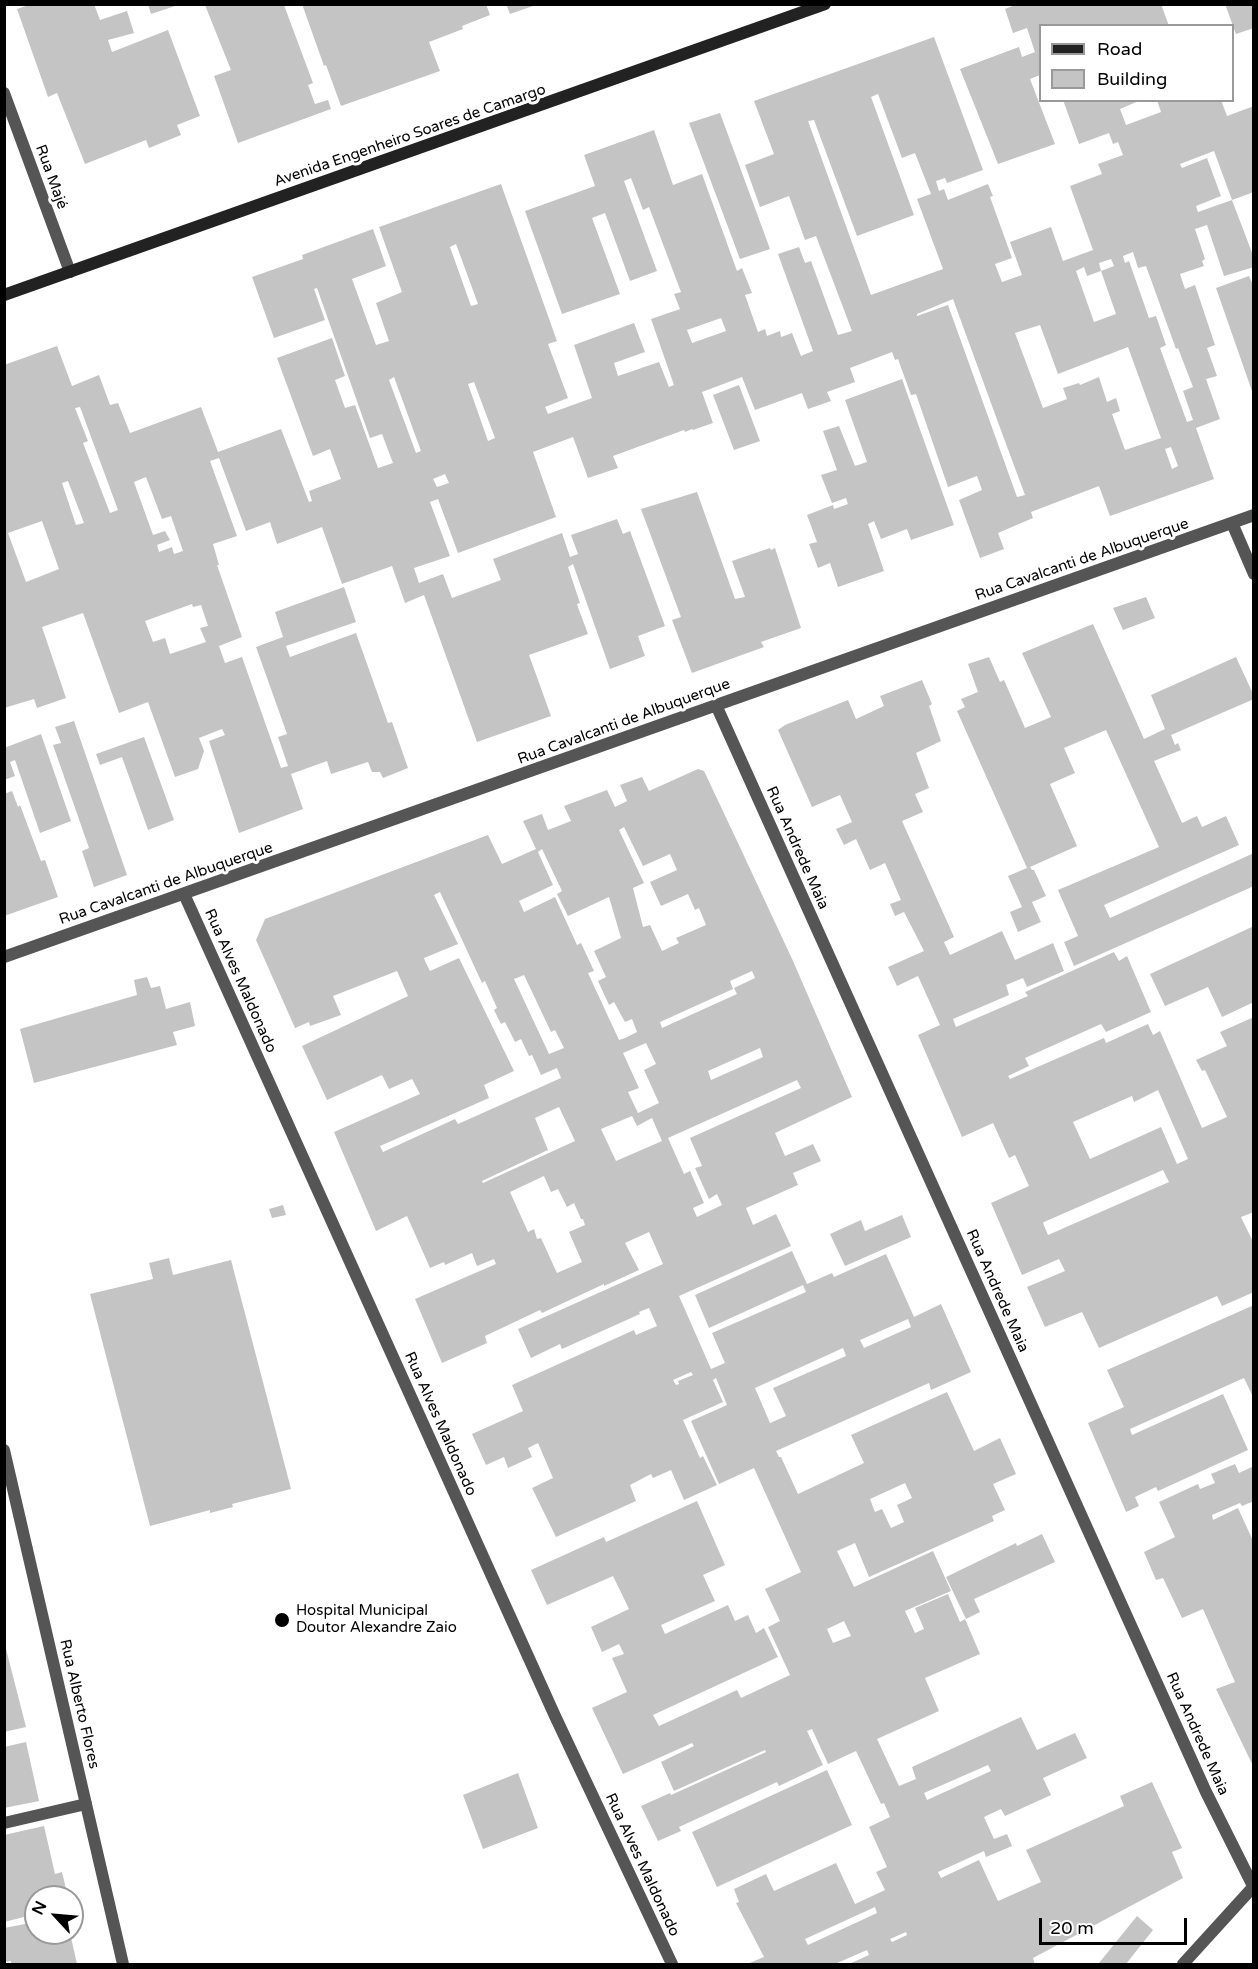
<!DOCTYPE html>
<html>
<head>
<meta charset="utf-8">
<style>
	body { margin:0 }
	#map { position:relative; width:1258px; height:1969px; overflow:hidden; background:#fff; font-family:"Varela Round",sans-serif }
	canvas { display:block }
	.frame { position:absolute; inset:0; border:6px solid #000; pointer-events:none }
	.legend { position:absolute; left:1039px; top:24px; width:195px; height:78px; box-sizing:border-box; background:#fff; border:2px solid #999; margin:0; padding:8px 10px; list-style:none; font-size:18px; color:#000 }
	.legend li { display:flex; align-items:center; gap:12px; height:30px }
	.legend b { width:30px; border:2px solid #999 }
	.north { position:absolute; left:24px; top:1885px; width:60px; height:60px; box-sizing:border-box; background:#fff; border:2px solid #999; border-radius:50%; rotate:296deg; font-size:16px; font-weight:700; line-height:24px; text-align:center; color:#000 }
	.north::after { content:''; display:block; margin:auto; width:21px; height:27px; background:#000; clip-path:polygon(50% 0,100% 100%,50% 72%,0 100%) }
	.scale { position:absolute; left:1039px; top:1918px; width:148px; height:27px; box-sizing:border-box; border:3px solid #000; border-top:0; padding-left:8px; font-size:18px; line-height:21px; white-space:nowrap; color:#000; -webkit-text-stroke:4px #fff; paint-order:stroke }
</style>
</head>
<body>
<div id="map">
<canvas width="1258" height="1969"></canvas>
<div class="frame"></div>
<ul class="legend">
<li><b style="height:8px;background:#222"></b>Road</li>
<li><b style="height:16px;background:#c4c4c4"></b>Building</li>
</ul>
<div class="north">N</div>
<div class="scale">20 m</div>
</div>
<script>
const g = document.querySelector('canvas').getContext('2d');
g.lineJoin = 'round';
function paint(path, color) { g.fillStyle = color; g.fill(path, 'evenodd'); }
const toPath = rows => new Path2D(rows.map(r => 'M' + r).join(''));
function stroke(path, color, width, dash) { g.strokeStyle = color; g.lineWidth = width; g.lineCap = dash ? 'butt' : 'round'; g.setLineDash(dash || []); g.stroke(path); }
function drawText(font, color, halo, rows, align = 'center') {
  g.font = font + ' "Varela Round",sans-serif'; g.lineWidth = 6; g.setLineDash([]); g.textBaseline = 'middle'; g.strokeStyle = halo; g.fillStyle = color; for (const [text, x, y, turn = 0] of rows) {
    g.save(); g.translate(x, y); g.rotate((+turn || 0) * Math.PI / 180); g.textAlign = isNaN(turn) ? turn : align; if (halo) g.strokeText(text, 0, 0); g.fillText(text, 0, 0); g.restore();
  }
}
paint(toPath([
	[32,4,94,4,100,20,127,11,134,33,108,40,112,52,168,30,200,116,177,125,181,135,149,148,146,140,85,164,57,93,48,97,17,9],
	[148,4,178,4,178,5,151,14],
	[302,4,486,4,490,15,462,26,463,29,429,42,440,71,341,106,326,65,324,66],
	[506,4,536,4,536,5,510,14],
	[1018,4,1161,4,1169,26,1040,26,1040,75,1030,79,1055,144,998,164,960,69,1019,47,1022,57,1035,52,1027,28,1013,33,1005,9],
	[1225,4,1254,4,1254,28,1236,34],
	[205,5,284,5,313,83,308,85,315,104,328,100,331,109,238,143,214,76,231,70],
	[934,37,983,170,947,183,945,178,936,181,939,191,944,189,948,200,988,184,993,196,990,197,1012,258,995,264,1002,282,1022,275,1010,242,1051,227,1063,261,1093,250,1070,186,1102,174,1098,164,1123,155,1118,142,1113,144,1109,133,1079,144,1063,100,1141,100,1120,109,1126,125,1161,112,1157,100,1221,100,1227,116,1254,106,1254,192,1232,200,1214,151,1180,164,1182,168,1207,158,1221,196,1196,206,1198,212,1232,200,1254,258,1254,267,1224,276,1207,225,1195,229,1205,259,1202,261,1204,266,1180,274,1185,289,1195,285,1215,345,1207,348,1217,376,1206,379,1220,419,1196,428,1214,479,1110,516,1099,486,1031,512,1033,518,998,533,1004,549,980,558,959,500,982,490,977,476,948,487,916,394,911,395,898,359,895,360,892,352,850,368,855,382,827,392,831,401,808,409,802,393,755,410,742,377,702,392,713,423,693,430,692,429,685,432,684,430,613,456,618,468,588,478,573,437,533,452,556,517,458,553,438,499,430,502,450,556,414,568,419,583,443,574,452,598,501,580,493,559,562,533,570,557,578,554,571,535,617,519,623,534,630,531,665,626,638,636,645,656,610,669,573,564,568,567,580,603,577,604,579,610,588,634,529,655,551,716,477,742,424,595,405,603,392,566,342,584,322,527,277,544,270,522,246,531,219,458,210,461,237,536,213,544,219,565,217,565,242,637,219,646,225,663,242,657,281,768,288,766,278,737,287,734,256,647,283,637,275,612,344,587,356,622,286,646,290,657,356,633,388,723,392,722,408,768,383,778,380,772,372,772,368,762,331,774,327,761,291,774,303,809,239,833,209,741,225,735,222,729,199,738,204,751,198,769,175,777,148,702,119,713,83,613,42,627,66,698,37,708,34,699,4,708,4,365,57,346,72,386,99,375,110,405,118,403,130,433,201,407,218,452,281,429,309,502,312,501,309,491,341,479,330,449,313,456,277,358,332,338,345,376,335,380,345,408,355,405,378,468,393,463,382,434,370,438,317,288,314,289,325,320,274,338,252,277,303,259,302,255,373,229,386,266,352,279,376,345,389,341,376,303,402,292,379,227,501,184,557,341,548,344,568,398,545,407,548,414,592,398,574,345,634,323,645,352,614,363,618,376,659,362,669,387,674,385,651,319,680,309,674,294,681,292,649,207,643,210,631,178,624,181,657,271,630,281,605,213,592,218,620,294,562,314,525,211,595,186,584,155,654,130,673,185,702,174,737,271,742,268,752,293,745,295,758,332,765,329,767,336,780,331,781,337,792,333,801,356,813,351,778,254,799,247,805,263,811,261,838,335,852,331,816,236,805,240,789,196,760,207,745,165,774,154,754,101],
	[878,94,902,158,915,153,931,194,917,199,943,269,871,295,808,121,814,120,857,236,914,215,871,97],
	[456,244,478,304,471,306,450,247],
	[1133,252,1138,268,1146,266,1176,349,1178,348,1193,387,1183,391,1193,420,1187,422,1160,348,1166,345,1156,316,1149,318,1129,261,1125,263,1123,256],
	[1111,259,1114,266,1101,271,1116,314,1094,322,1076,271,1084,267,1087,276,1101,271,1099,263],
	[953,299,999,425,1025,495,1017,497,948,305,917,316,917,314],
	[721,318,726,331,692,343,687,330],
	[1040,325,1058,374,1128,347,1161,438,1125,450,1112,414,1120,411,1116,398,1107,402,1099,377,1080,385,1079,383,1063,388,1067,399,1043,408,1015,333],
	[394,377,421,451,416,453,389,380],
	[474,382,495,438,488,441,468,384],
	[80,407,118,510,110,513,83,443,88,441,75,408],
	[1171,447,1178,466,1172,469,1165,449],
	[445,474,449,483,437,487,433,479],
	[146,477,162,519,171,516,183,551,174,554,172,547,159,552,157,545,170,540,165,531,153,535,134,482],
	[68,481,84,523,76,525,62,483],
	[42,521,59,569,26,582,8,533],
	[192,604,193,607,201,605,208,626,200,628,206,642,170,654,165,638,153,642,145,621],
	[720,113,770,249,740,259,689,123],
	[1249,276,1254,287,1253,394,1216,288],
	[902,379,954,525,911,540,907,529,881,539,874,521,868,524,884,571,838,587,830,563,818,568,809,544,817,542,807,515,833,505,834,509,848,504,846,498,832,503,821,475,837,470,823,431,839,426,855,466,867,462,845,400],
	[739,385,760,441,734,450,713,395],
	[697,492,735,599,745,597,732,561,770,548,771,550,775,548,801,628,761,642,764,647,692,673,672,620,681,617,641,509],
	[1146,597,1155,618,1123,630,1113,608],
	[1093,624,1144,739,1165,729,1151,695,1236,657,1254,696,1254,699,1171,735,1175,745,1178,743,1181,750,1154,761,1182,823,1197,816,1202,827,1226,816,1239,845,1104,905,1110,918,1254,853,1254,886,1074,966,1064,942,1078,936,1058,890,1159,847,1106,730,1064,748,1075,773,1050,784,1077,846,1030,867,1032,870,1034,870,1046,896,1032,902,1041,922,1018,932,1010,912,1022,907,1008,876,1027,868,957,711,965,707,961,699,978,692,968,664,989,657,1000,682,1004,680,1025,728,1051,717,1022,653],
	[922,680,932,704,929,706,941,741,916,753,929,788,915,794,923,812,902,821,954,937,944,942,950,955,1002,931,1015,960,1053,943,1064,971,1027,987,1023,978,1006,985,1009,995,953,1019,956,1027,1028,996,1025,992,1114,952,1119,961,1127,956,1151,1012,1106,1032,1101,1024,1025,1058,1029,1066,1008,1076,1010,1079,1104,1038,1106,1043,1148,1024,1153,1035,1160,1031,1202,1128,1227,1117,1205,1070,1202,1071,1196,1060,1227,1046,1220,1032,1254,1017,1254,1212,1241,1217,1254,1244,1254,1292,1222,1306,1217,1296,1099,1348,1082,1312,1045,1327,1027,1287,1065,1271,1059,1259,1022,1275,991,1203,1029,1186,1015,1155,1009,1158,993,1123,962,1137,918,1035,940,1025,918,976,897,986,888,967,924,951,904,912,895,916,890,904,901,900,885,863,870,870,856,839,844,845,836,829,852,822,840,795,812,807,778,730,785,725,848,700,856,719,884,706,880,696],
	[1158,1090,1188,1159,1177,1164,1161,1127,1090,1159,1073,1122,1132,1096,1134,1102],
	[1163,1170,1169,1182,1048,1235,1043,1223,1044,1222],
	[74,721,127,875,94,887,82,851,89,848,53,745,61,743,55,727],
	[41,734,71,821,40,833,15,760,10,762,15,776,4,780,4,748],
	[144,737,174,820,148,830,122,757,100,765,96,754],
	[698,769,704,771,738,843,793,961,852,1097,775,1133,785,1156,813,1144,821,1161,793,1173,798,1185,746,1208,753,1225,776,1214,791,1246,679,1296,711,1369,725,1363,712,1333,806,1292,803,1285,709,1328,695,1295,792,1251,807,1284,832,1273,834,1277,886,1254,914,1317,941,1304,971,1372,931,1390,929,1383,776,1451,779,1457,781,1457,798,1494,864,1463,851,1435,947,1392,974,1451,1000,1438,1016,1474,993,1484,1005,1510,992,1516,994,1521,869,1577,855,1543,837,1551,854,1587,933,1551,951,1591,905,1611,915,1633,924,1629,915,1608,948,1594,960,1622,965,1619,980,1654,925,1678,939,1711,877,1739,878,1741,899,1786,916,1779,912,1767,1021,1717,1037,1750,1075,1733,1087,1758,1043,1778,1051,1795,1005,1816,1001,1809,984,1817,994,1839,1007,1834,1012,1846,986,1857,984,1851,938,1872,941,1878,979,1860,998,1901,1041,1882,1026,1850,1124,1806,1120,1796,1152,1782,1182,1848,1172,1852,1183,1878,1033,1958,1035,1964,849,1964,869,1955,867,1950,835,1964,747,1964,764,1957,736,1903,739,1902,734,1889,766,1874,774,1891,836,1863,855,1904,885,1890,876,1872,887,1867,869,1827,890,1817,884,1803,881,1804,856,1751,828,1764,812,1729,807,1731,823,1765,779,1786,777,1782,679,1827,681,1831,658,1841,641,1806,670,1793,671,1795,766,1752,765,1750,674,1791,661,1762,694,1746,692,1743,623,1774,592,1708,627,1692,612,1658,624,1654,619,1644,602,1652,591,1627,629,1609,613,1576,547,1605,531,1570,604,1537,606,1542,697,1501,725,1565,703,1575,715,1601,661,1625,665,1634,728,1605,735,1621,748,1615,756,1633,764,1628,778,1657,653,1715,659,1726,737,1690,741,1698,790,1675,768,1627,780,1621,765,1589,801,1572,754,1468,719,1484,691,1421,727,1405,716,1378,713,1380,723,1402,683,1420,700,1458,703,1456,717,1485,684,1500,671,1470,653,1478,651,1474,630,1485,636,1501,556,1537,532,1488,553,1478,538,1443,528,1448,532,1457,508,1468,504,1457,486,1465,472,1434,523,1411,512,1385,634,1330,636,1335,657,1326,649,1308,639,1312,640,1314,562,1349,560,1344,531,1358,518,1329,663,1264,649,1232,625,1243,639,1270,604,1286,604,1284,542,1313,540,1310,485,1336,487,1343,442,1363,415,1299,496,1264,494,1259,477,1266,472,1253,445,1265,444,1262,430,1268,407,1216,376,1231,334,1132,420,1094,412,1079,389,1089,382,1075,327,1100,302,1046,408,996,404,987,397,971,333,996,341,1015,310,1026,309,1022,295,1028,256,940,265,919,488,835,502,864,536,849,523,821,542,814,548,830,571,821,564,806,607,790,615,807,627,801,620,785,642,777,649,791],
	[624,827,643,866,670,854,677,870,650,882,661,906,688,894,695,910,699,908,706,925,676,938,679,943,662,951,650,925,643,927,633,888,644,883,619,830],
	[542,849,562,891,557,894,568,916,609,897,621,938,594,951,606,977,598,981,609,1005,614,1002,625,1022,632,1019,637,1032,625,1038,619,1040,588,973,594,971,581,943,577,945,555,897,524,912,520,903,519,901,553,885,538,852],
	[440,892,482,983,485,981,497,1008,494,1010,501,1024,505,1022,515,1042,521,1039,529,1056,532,1055,541,1075,557,1068,561,1078,458,1124,455,1119,383,1152,380,1146,489,1098,484,1085,514,1071,459,958,430,971,425,961,424,958,458,944,434,895],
	[752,971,755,978,734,988,737,994,662,1028,660,1022,733,989,730,981],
	[524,975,551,1032,555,1030,564,1048,549,1054,514,979],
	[646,1043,656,1064,644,1070,659,1103,638,1113,628,1092,639,1088,623,1053],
	[760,1048,763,1057,711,1080,708,1071],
	[797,1080,801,1088,690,1138,702,1166,695,1168,709,1199,717,1194,722,1205,697,1217,693,1208,704,1203,690,1171,684,1174,668,1138],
	[559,1107,575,1141,483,1183,482,1181,548,1150,535,1118],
	[632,1116,637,1126,652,1118,662,1141,616,1161,601,1129],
	[544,1176,551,1192,558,1189,567,1207,574,1203,581,1219,583,1219,585,1225,569,1232,582,1262,557,1273,541,1238,537,1239,534,1229,528,1232,510,1192],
	[908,1319,911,1327,864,1348,860,1340],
	[843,1348,846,1356,773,1388,786,1416,770,1423,755,1388],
	[691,1372,693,1375,678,1381,679,1384,676,1385,673,1380],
	[905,1483,912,1498,897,1505,904,1522,891,1528,882,1509,875,1512,870,1499],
	[844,1621,851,1636,833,1643,827,1629],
	[988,1765,991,1771,927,1800,924,1793],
	[875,1907,877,1913,808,1945,805,1939],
	[906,1932,907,1935,892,1942,890,1939],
	[12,791,18,807,20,805,41,861,45,860,58,897,4,916,4,794],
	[1254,926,1254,1002,1222,1017,1208,987,1165,1006,1150,974],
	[147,977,151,988,160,986,166,1009,190,1002,195,1026,173,1032,177,1045,34,1083,20,1029,137,995,134,980],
	[283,1205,286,1215,272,1218,269,1209],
	[902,1215,911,1237,845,1266,830,1234,861,1220,865,1231],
	[169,1258,173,1275,231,1260,291,1489,232,1504,233,1507,210,1513,210,1510,150,1526,90,1294,153,1279,149,1263],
	[1254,1305,1254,1399,1244,1378,1130,1429,1132,1435,1223,1394,1248,1450,1158,1491,1156,1487,1135,1497,1139,1506,1126,1512,1088,1423,1124,1407,1107,1370],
	[1235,1464,1239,1473,1254,1466,1254,1501,1242,1506,1240,1503,1212,1515,1213,1520,1238,1508,1254,1543,1254,1768,1216,1689,1235,1682,1203,1609,1182,1618,1163,1578,1156,1580,1144,1552,1175,1537,1159,1502,1198,1484,1200,1489,1215,1483,1211,1474],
	[1042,1534,1055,1562,974,1599,980,1612,966,1619,946,1577,1016,1543,1017,1546],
	[4,1641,26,1727,4,1732],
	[26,1742,39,1801,4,1808,4,1747],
	[827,1770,852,1825,717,1887,692,1832],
	[518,1773,538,1828,483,1849,463,1795],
	[44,1826,55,1874,62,1872,68,1897,36,1897,36,1933,70,1933,77,1964,11,1964,11,1961,4,1962,4,1928,25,1924,24,1917,4,1922,4,1835],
	[1137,1916,1153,1930,1126,1964,1101,1964,1099,1963]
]), '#c4c4c4');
stroke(toPath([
	[4,1823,86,1804]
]), '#555', 12);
stroke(toPath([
	[4,93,70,272],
	[1232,523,1254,574],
	[716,705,1206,1792,1254,1888],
	[184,894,555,1716,672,1964],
	[4,957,1254,515],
	[4,1450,123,1964],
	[1183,1964,1254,1886]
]), '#555', 12);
stroke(toPath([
	[4,295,825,4]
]), '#222', 12);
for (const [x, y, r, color] of [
	[282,1620,8,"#000"]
]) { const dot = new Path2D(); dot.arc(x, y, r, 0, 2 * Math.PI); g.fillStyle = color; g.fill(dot); stroke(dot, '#fff', 2); }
drawText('15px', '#000', '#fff', [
	["Avenida Engenheiro Soares de Camargo",410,136,-19],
	["Rua Majé",51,177,70],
	["Rua Cavalcanti de Albuquerque",1082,560,-19],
	["Rua Cavalcanti de Albuquerque",624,722,-20],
	["Rua Andrede Maia",797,848,66],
	["Rua Cavalcanti de Albuquerque",166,884,-19],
	["Rua Alves Maldonado",240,981,66],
	["Rua Andrede Maia",997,1291,66],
	["Rua Alves Maldonado",440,1424,66],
	["Rua Alberto Flores",79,1704,77],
	["Rua Andrede Maia",1197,1734,66],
	["Rua Alves Maldonado",642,1865,65]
]);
drawText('15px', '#000', '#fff', [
	["Hospital Municipal",296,1611],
	["Doutor Alexandre Zaio",296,1628]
], 'left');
</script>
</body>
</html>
